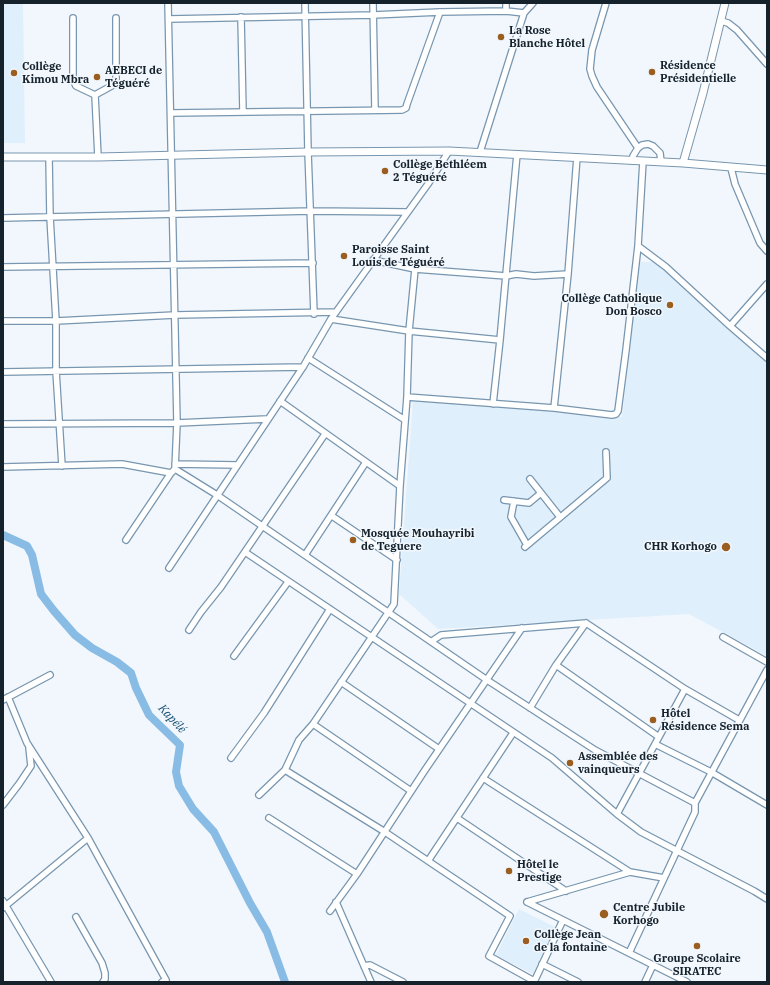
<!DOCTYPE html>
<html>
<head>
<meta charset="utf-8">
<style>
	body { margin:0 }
	#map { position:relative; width:770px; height:985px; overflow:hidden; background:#f1f7fd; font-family:"IBM Plex Serif",serif }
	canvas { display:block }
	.frame { position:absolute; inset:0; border:4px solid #15212b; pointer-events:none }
</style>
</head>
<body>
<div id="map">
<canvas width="770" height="985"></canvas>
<div class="frame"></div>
</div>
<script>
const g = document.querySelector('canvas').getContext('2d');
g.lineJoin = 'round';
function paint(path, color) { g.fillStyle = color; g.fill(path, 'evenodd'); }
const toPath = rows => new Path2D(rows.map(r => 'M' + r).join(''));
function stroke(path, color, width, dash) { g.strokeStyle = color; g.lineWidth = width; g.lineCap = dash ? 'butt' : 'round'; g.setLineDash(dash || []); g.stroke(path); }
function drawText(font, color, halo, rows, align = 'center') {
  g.font = font + ' "IBM Plex Serif",serif'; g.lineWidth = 3; g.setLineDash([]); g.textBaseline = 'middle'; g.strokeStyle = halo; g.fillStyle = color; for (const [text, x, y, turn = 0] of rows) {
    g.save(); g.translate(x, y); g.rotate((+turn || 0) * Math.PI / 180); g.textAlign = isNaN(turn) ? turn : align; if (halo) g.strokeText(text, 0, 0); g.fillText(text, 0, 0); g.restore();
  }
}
paint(toPath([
	[3,3,23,3,25,143,3,143],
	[640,262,655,262,767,361,767,656,689,614,438,629,399,594,413,400,622,417],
	[519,909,555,927,533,974,496,955]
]), '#e0effc');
stroke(toPath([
	[3,535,27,546,32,555,41,594,54,611,75,635,92,648,117,662,131,673,136,688,149,715,180,745,176,772,179,786,193,809,214,832,250,903,267,932,285,982]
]), '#89bce5', 8);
const minor = toPath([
	[305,3,308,152,314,314],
	[373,3,375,110],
	[506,3,506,11],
	[606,3,592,50,590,69,592,76,597,87,638,148],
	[241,17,243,112],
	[73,18,73,80,76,86,95,95],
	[169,19,373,15,440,12,506,11,524,13],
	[721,21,728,23,737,30,767,64],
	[171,113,402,110,406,108,407,104,440,12],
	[480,152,524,13,533,3],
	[49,157,50,217,56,321,56,371,62,466],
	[98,157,95,95,115,84,116,82,116,18],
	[633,161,633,156,638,148,642,145,648,144,653,146,660,153,661,162],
	[643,161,638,246,666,267,730,326,767,358],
	[731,168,735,184,760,243,767,251],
	[3,218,311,211,407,212],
	[373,260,415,269,506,276,516,274,534,276,568,274],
	[3,267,313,263],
	[331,319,409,331,500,340],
	[3,321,56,321,175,315,336,312],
	[730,326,767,284],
	[308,358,405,420],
	[3,372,303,367],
	[407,397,554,408,612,415,616,414,618,411,626,350,638,246],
	[280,401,400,486],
	[493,404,500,340,517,154],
	[554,408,568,274,577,157],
	[3,424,177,423,267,419],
	[175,464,237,465],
	[3,467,122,464,171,473],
	[175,469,217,495,487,680,595,750,695,803],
	[530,479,560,517],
	[504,500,529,503,541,493],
	[514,501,511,517,527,545],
	[332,516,397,560],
	[126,540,171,473,175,469,177,423,168,3],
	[525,547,607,478,606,452],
	[245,552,552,758,617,814,641,832,754,891,767,899],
	[305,555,366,462],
	[169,568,303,367,331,319,428,184,449,151],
	[189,630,201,612,221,587,325,434],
	[723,637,767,662],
	[432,641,441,635,586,623,685,689,739,720],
	[234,656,288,582],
	[556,665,659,737],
	[341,682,439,749],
	[8,697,27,743,88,838,166,980,162,982],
	[3,700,50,675],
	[530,708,556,665,586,623],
	[313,724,411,791],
	[655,744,711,772,767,805],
	[231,758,264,713,330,609],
	[285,770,385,832,510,916,489,956,534,981],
	[483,778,630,872,664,878],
	[259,795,285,770,299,740,313,724,394,604,400,486,407,397,409,331,415,269],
	[3,805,19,784,31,766,29,748],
	[617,814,685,689],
	[269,818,357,874],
	[457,818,566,891],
	[428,861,513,733],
	[3,901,51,982],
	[336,902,371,982],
	[527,902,687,982],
	[527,902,630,872],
	[3,908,88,838],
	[330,911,357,874,425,770,522,628],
	[76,917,102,963,105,973,105,979,103,982],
	[629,953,695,812,695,803,767,670],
	[542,964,578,982],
	[364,966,370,965,403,982],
	[534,982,563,920],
	[645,982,653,965]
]);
const tertiary = toPath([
	[3,157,98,157,308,152,449,151,683,163,767,170],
	[683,163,703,93,725,3]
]);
stroke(minor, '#7896af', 8);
stroke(tertiary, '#7896af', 9);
stroke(minor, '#fff', 5.5);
stroke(tertiary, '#fff', 7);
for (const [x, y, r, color] of [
	[501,37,4,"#9a5f20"],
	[652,72,4,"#9a5f20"],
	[14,73,4,"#9a5f20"],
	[97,77,4,"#9a5f20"],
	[385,171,4,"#9a5f20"],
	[344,256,4,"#9a5f20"],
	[670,305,4,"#9a5f20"],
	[353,540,4,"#9a5f20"],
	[726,547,5,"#9a5f20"],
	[653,720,4,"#9a5f20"],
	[570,763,4,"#9a5f20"],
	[509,871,4,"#9a5f20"],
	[604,914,5,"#9a5f20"],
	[526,941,4,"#9a5f20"],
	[697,946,4,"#9a5f20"]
]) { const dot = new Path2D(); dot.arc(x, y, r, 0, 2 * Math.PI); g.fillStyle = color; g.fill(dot); stroke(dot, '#f1f7fd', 1.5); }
drawText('bold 11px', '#15212b', '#f1f7fd', [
	["La Rose",509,31],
	["Blanche Hôtel",509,44],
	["Résidence",660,66],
	["Présidentielle",660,79],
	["Collège",22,67],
	["Kimou Mbra",22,80],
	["AEBECI de",105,71],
	["Téguéré",105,84],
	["Collège Bethléem",393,165],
	["2 Téguéré",393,178],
	["Paroisse Saint",352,250],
	["Louis de Téguéré",352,263],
	["Collège Catholique",662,299,"right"],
	["Don Bosco",662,312,"right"],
	["Mosquée Mouhayribi",361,534],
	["de Teguere",361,547],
	["CHR Korhogo",717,547,"right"],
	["Hôtel",661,714],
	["Résidence Sema",661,727],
	["Assemblée des",578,757],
	["vainqueurs",578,770],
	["Hôtel le",517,865],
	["Prestige",517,878],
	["Centre Jubile",613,908],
	["Korhogo",613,921],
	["Collège Jean",534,935],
	["de la fontaine",534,948],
	["Groupe Scolaire",697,959,"center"],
	["SIRATEC",697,972,"center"]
], 'left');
drawText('italic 12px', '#124d74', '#f1f7fd', [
	["Kapélé",172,719,47]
]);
</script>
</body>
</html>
